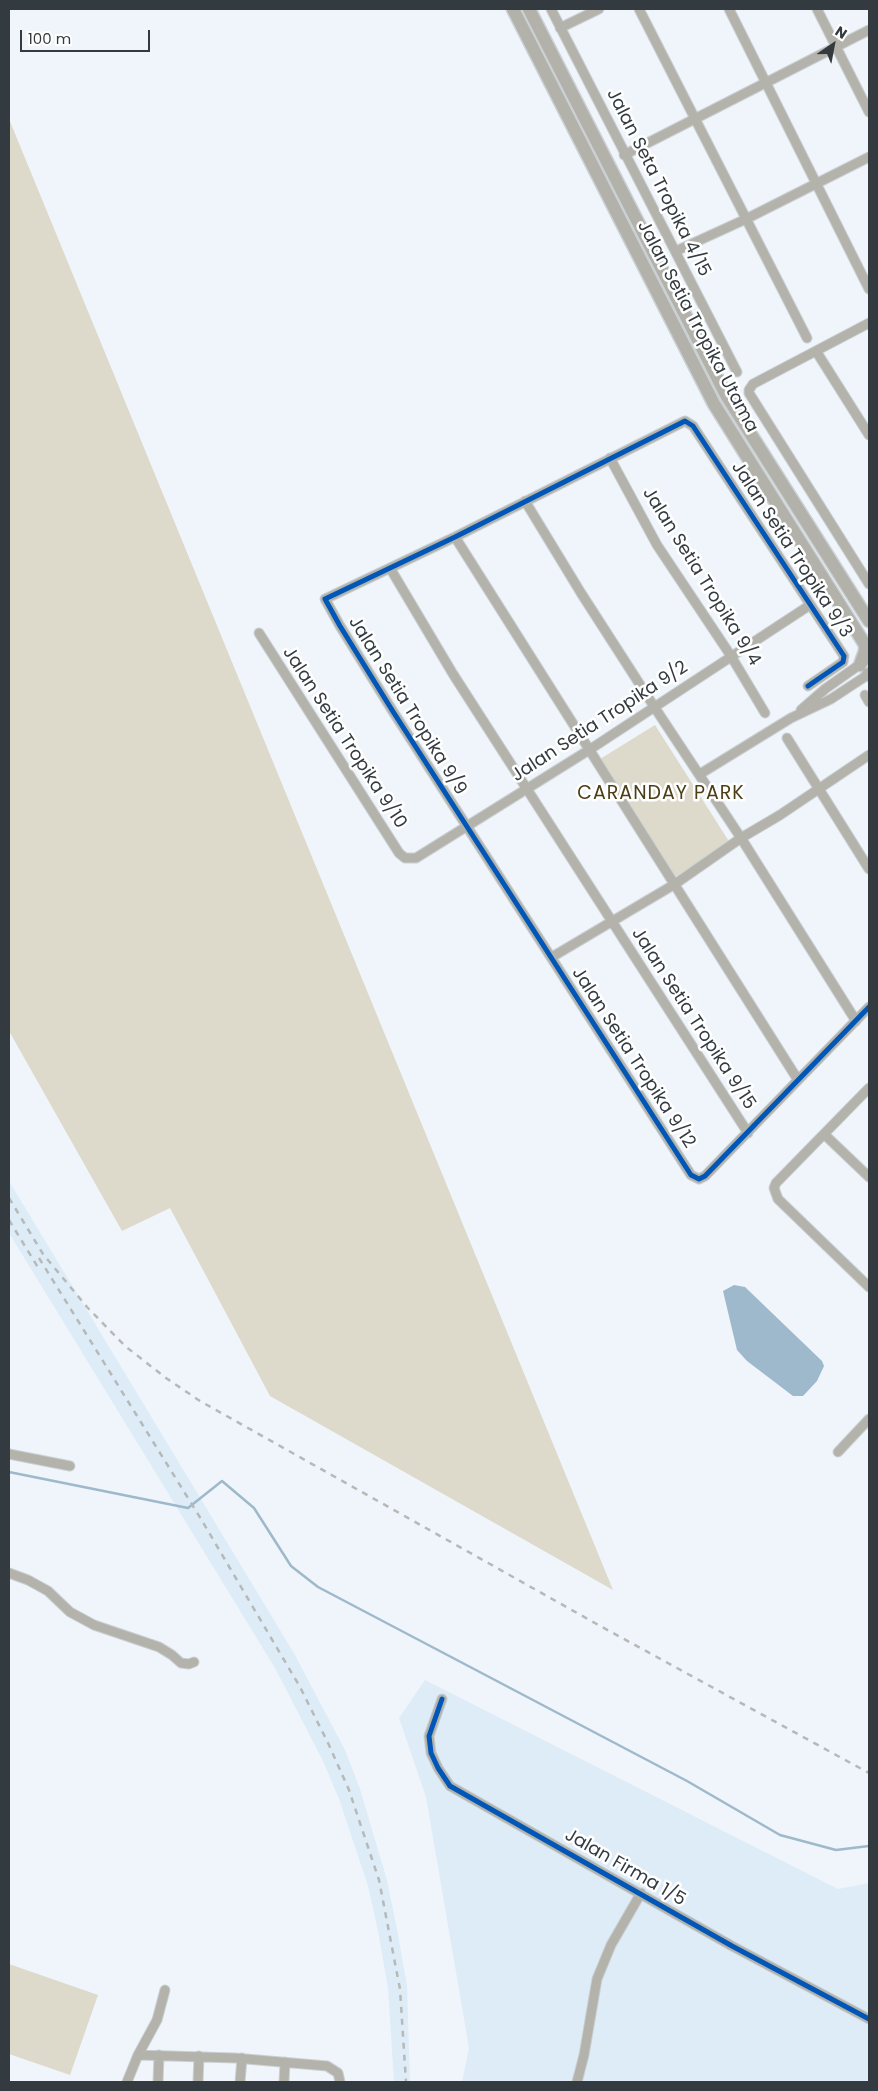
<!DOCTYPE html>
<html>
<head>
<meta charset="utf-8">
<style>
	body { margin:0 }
	#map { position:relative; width:878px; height:2091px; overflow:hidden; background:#eff5fa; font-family:Poppins,sans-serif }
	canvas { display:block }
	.frame { position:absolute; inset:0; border:10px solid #333b40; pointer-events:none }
	.north { position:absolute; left:808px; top:20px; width:50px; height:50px; -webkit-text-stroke:4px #fff; paint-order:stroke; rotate:33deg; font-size:14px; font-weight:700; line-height:20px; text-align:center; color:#333b40 }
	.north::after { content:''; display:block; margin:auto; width:18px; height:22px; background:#333b40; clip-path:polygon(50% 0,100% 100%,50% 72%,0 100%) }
	.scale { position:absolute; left:20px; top:30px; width:130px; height:22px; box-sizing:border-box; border:2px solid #333b40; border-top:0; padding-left:6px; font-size:15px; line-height:18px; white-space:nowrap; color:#333b40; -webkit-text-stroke:4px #fff; paint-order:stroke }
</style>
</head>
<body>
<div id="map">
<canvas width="878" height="2091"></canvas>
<div class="frame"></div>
<div class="north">N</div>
<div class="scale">100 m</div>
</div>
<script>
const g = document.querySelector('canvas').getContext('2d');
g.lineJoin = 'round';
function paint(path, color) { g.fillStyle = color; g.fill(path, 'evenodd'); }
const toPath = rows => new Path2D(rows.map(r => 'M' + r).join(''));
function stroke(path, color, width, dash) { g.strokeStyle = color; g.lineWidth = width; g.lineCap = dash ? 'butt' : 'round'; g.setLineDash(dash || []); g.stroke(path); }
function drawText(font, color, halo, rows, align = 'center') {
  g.font = font + ' Poppins,sans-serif'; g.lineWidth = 5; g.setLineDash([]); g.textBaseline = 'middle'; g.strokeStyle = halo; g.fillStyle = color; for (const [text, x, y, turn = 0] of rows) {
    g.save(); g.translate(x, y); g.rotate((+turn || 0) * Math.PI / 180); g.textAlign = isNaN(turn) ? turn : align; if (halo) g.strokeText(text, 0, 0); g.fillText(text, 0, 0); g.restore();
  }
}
paint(toPath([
	[9,1181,295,1655,345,1750,360,1789,387,1880,397,1929,407,1986,410,2082,394,2082,388,1988,378,1931,368,1886,339,1799,323,1761,275,1668,9,1233],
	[425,1680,838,1889,869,1883,869,2082,462,2082,469,2048,426,1797,399,1718]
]), '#deecf7');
paint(toPath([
	[9,119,613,1590,270,1396,170,1208,122,1231,9,1031],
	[655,725,730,843,675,877,600,759],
	[9,1964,98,1995,70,2075,9,2054]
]), '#dddacc');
paint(toPath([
	[734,1285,745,1287,822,1361,824,1366,817,1381,803,1396,793,1396,747,1361,737,1350,723,1291]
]), '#9eb9cb');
stroke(toPath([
	[9,1472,188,1508,222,1481,254,1508,291,1566,318,1587,687,1781,780,1835,836,1850,869,1846]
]), '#9eb9cb', 2.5);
const street = toPath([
	[551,9,737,372],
	[639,9,807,338],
	[729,9,869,289],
	[817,9,869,112],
	[560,28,599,9],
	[624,155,869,30],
	[676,251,746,219,869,157],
	[869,323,753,384,749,390,749,393,869,584],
	[816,351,869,435],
	[610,458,657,545,731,656,765,713],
	[525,501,581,593,655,708,741,838,856,1021],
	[455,537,798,1080],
	[390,568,453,674,748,1133],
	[259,633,399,853,405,858,416,858,589,750,810,605],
	[808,686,843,662,844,656,693,426,685,421,455,537,325,599,340,626,392,710,691,1175,699,1179,705,1176,869,1007],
	[865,695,869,702],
	[801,710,825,689,869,658],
	[787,738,869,869],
	[700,774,791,718,831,699,869,674],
	[552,957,675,884,741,838,780,815,869,755],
	[869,1088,776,1183,774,1188,778,1199,869,1287],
	[825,1135,869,1177],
	[838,1452,869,1419],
	[9,1454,70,1466],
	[9,1573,28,1580,48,1591,70,1612,94,1625,159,1647,172,1655,181,1663,189,1664,194,1662],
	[442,1699,429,1736,431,1753,438,1768,450,1786,732,1946,869,2019],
	[138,2055,235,2058,327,2066,338,2073,340,2082],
	[127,2082,138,2055,157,2020,165,1990],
	[158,2082,159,2055],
	[198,2082,199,2056],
	[240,2082,242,2058],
	[284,2082,285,2062],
	[577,2082,584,2055,597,1979,611,1945,641,1893]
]);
const secondary = toPath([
	[513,9,714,404,869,651],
	[529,9,726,395,869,621],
	[860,665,865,651,865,644],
	[868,674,869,675]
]);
stroke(street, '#cad0d4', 11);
stroke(secondary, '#cad0d4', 15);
stroke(street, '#b4b3ab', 9);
stroke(secondary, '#b3b2aa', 12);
stroke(toPath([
	[9,1198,43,1254,87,1307,125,1346,166,1378,200,1401,602,1627,869,1773],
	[9,1220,39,1269],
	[39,1258,201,1519,300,1687,329,1745,349,1790,379,1880,400,1989,406,2082]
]), '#b6b9b7', 2.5, [6, 6]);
stroke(toPath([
	[808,686,843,662,844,656,693,426,685,421,455,537,325,599,340,626,392,710,691,1175,699,1179,705,1176,869,1007],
	[442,1699,429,1736,431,1753,438,1768,450,1786,732,1946,869,2019]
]), '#0057b8', 5);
drawText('18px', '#333b40', '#fff', [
	["Jalan Seta Tropika 4/15",658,183,63],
	["Jalan Setia Tropika Utama",697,327,62],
	["Jalan Setia Tropika 9/3",791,550,57],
	["Jalan Setia Tropika 9/4",701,577,58],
	["Jalan Setia Tropika 9/9",407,706,58],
	["Jalan Setia Tropika 9/2",600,722,-33],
	["Jalan Setia Tropika 9/10",344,738,57],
	["Jalan Setia Tropika 9/15",693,1019,57],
	["Jalan Setia Tropika 9/12",633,1058,57],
	["Jalan Firma 1/5",625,1868,30]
]);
g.letterSpacing = '1px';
drawText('19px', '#4c3e16', '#fff', [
	["CARANDAY PARK",661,794]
]);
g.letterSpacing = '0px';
</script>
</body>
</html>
